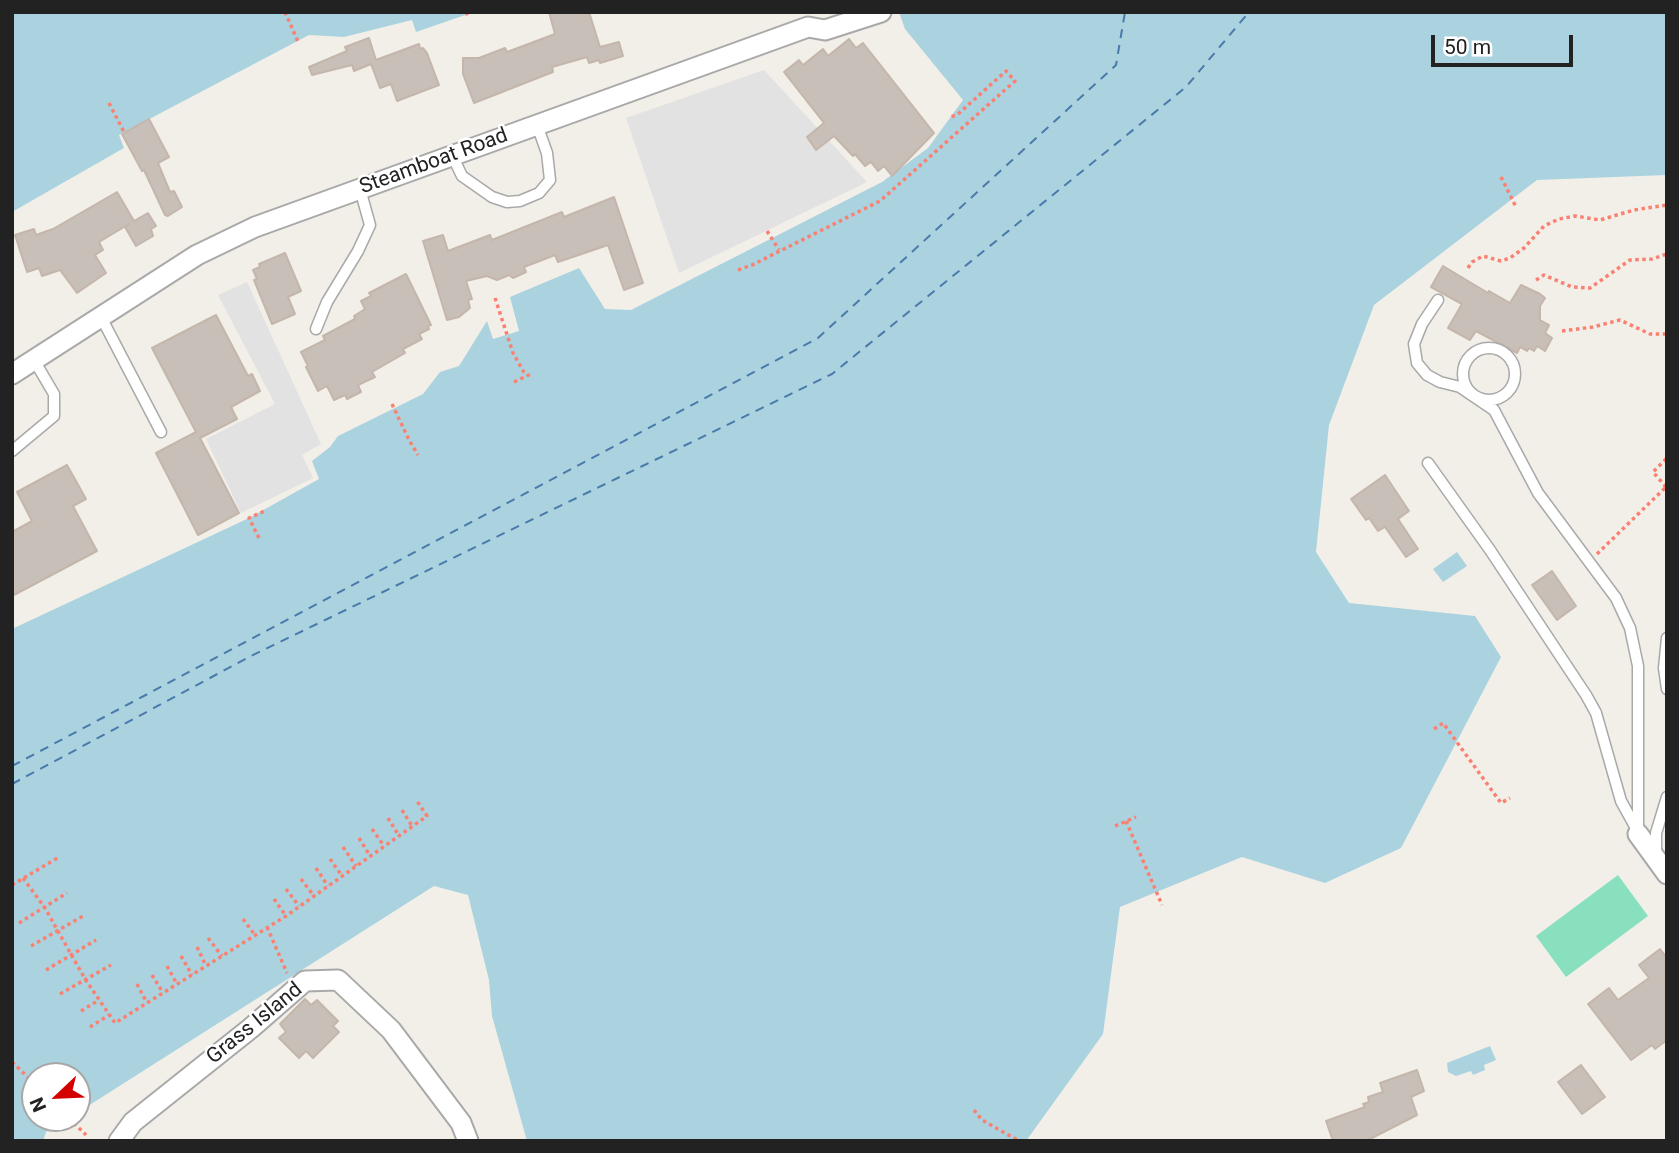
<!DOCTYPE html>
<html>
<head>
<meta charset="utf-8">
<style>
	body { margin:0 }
	#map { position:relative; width:1679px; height:1153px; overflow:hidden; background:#f2efe9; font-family:Roboto,sans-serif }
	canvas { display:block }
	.frame { position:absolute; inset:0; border:14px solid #222; pointer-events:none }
	.north { position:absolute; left:21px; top:1062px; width:70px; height:70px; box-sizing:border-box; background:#fff; border:2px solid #a7a7a7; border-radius:50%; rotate:247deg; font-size:19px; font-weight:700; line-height:28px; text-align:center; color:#222 }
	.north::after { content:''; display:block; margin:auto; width:24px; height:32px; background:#d40000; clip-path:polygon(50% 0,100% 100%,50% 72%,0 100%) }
	.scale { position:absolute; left:1431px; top:35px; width:142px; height:32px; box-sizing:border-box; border:4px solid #222; border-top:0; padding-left:9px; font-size:21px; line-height:24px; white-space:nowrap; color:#222; -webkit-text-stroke:5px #fff; paint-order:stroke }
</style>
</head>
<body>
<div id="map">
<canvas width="1679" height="1153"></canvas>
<div class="frame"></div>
<div class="north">N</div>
<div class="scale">50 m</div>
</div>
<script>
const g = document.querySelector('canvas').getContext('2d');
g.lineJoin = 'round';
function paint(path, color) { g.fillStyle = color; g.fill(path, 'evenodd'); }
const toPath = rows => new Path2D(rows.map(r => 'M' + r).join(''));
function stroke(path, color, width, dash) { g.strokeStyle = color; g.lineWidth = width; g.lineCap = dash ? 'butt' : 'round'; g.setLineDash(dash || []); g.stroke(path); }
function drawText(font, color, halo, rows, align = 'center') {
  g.font = font + ' Roboto,sans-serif'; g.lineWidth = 5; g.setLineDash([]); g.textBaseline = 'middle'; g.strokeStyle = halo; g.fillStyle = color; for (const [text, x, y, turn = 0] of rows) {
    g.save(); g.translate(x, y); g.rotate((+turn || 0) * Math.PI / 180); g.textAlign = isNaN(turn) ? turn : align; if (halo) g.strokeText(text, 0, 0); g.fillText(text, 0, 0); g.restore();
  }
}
paint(toPath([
	[1618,875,1648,916,1566,977,1536,936]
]), '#88e0be');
paint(toPath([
	[764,70,867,182,679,273,626,118],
	[247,282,321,444,302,455,313,478,241,513,206,439,275,404,218,295]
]), '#e2e2e2');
paint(toPath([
	[12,12,474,12,416,32,412,20,344,37,309,35,119,135,124,148,12,212],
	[899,12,1667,12,1667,175,1537,180,1374,305,1329,425,1316,552,1349,603,1475,616,1501,657,1401,848,1325,883,1242,857,1120,907,1103,1034,1026,1141,527,1141,492,1016,489,980,468,895,434,886,77,1113,77,1076,35,1076,35,1118,69,1118,46,1132,43,1141,12,1141,12,629,249,518,319,479,312,461,330,447,338,436,423,394,440,372,459,366,487,321,493,339,519,331,510,297,579,268,605,309,631,310,882,182,928,148,963,100,905,29],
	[1457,552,1467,566,1443,582,1433,569],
	[1490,1046,1496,1060,1484,1065,1485,1070,1473,1075,1471,1071,1456,1076,1448,1072,1447,1063]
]), '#aad3df');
stroke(toPath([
	[12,766,818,338,1116,65,1125,12],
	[12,784,251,656,832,374,1186,87,1249,12]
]), '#4a7aab', 2, [9, 7]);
const building = toPath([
	[549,12,589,12,600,47,619,42,623,56,600,63,599,60,589,63,587,57,552,67,553,72,474,103,463,74,463,58,479,58,505,48,507,52,555,34,549,12],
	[369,38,376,60,419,44,420,49,423,48,427,53,439,85,397,101,391,84,380,88,371,64,354,71,352,65,312,75,309,67,347,51,345,47,369,38],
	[849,39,856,48,863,43,934,133,892,176,884,166,878,171,871,162,865,166,855,154,853,156,834,136,816,150,807,137,824,123,784,72,799,60,803,65,823,49,828,56,849,39],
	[149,119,169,157,158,163,170,192,174,191,182,207,168,216,165,215,144,170,142,171,122,134,149,119],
	[117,192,134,221,148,213,156,226,151,229,153,236,136,246,125,227,129,224,99,242,103,250,95,255,106,273,77,293,60,270,42,276,39,268,27,272,15,235,34,229,36,235,53,229,117,192],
	[614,197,643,283,624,290,608,245,558,262,555,255,524,267,526,272,513,278,509,275,497,280,487,276,466,281,472,299,468,300,470,308,459,317,447,320,423,241,443,235,448,251,490,235,492,240,562,212,564,217,614,197],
	[285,253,301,291,288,297,295,314,272,324,254,280,257,279,253,270,260,267,259,264,285,253],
	[1443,266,1488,293,1489,291,1510,303,1521,285,1540,294,1545,298,1540,306,1540,320,1549,325,1545,333,1552,338,1545,351,1537,346,1534,351,1529,348,1527,351,1520,347,1517,353,1476,331,1470,340,1448,328,1462,304,1431,287,1443,266],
	[406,274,431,325,428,326,429,329,419,334,422,339,403,349,405,353,372,372,375,377,358,385,361,392,347,399,345,395,334,400,327,386,318,391,306,367,308,366,301,352,325,340,323,336,355,319,354,316,365,309,361,301,371,296,369,293,406,274],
	[216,315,248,376,252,374,260,391,231,407,237,419,200,438,239,513,198,535,156,453,196,432,152,348,216,315],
	[67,465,86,499,73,506,97,551,12,596,12,532,32,521,17,492,67,465],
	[1385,475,1409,511,1398,519,1418,549,1406,557,1385,527,1378,531,1369,518,1366,520,1351,499,1385,475],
	[1552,571,1576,606,1557,620,1532,585,1552,571],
	[1660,949,1667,958,1667,1040,1655,1049,1652,1045,1631,1060,1588,1004,1609,988,1618,1000,1649,978,1639,965,1660,949],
	[305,999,311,1005,317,1000,338,1021,333,1026,339,1032,313,1058,306,1051,299,1058,279,1038,286,1032,280,1024,305,999],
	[1581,1065,1605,1097,1582,1114,1558,1082,1581,1065],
	[1417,1070,1424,1091,1411,1097,1417,1115,1366,1141,1333,1141,1326,1121,1365,1107,1363,1104,1369,1102,1368,1097,1383,1092,1380,1083,1417,1070]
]);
paint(building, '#c7bfb8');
stroke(building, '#c4b6ab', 2);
const lane = toPath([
	[452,155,462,176,492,197,507,202,520,201,539,193,550,180,547,153,537,125],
	[1438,300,1422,324,1414,344,1417,363,1427,375,1440,382,1460,387,1494,410,1538,493,1616,598,1630,628,1638,666,1638,834],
	[101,317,161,432],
	[316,329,327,302,358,251,370,225,360,189],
	'1463 374a26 26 0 1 1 52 0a26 26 0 1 1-52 0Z',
	[12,451,54,416,54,394,34,360],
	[1428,463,1490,550,1586,695,1596,713,1621,801,1637,830],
	[1667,638,1664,668,1667,689],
	[1656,855,1656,833,1667,797]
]);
const street = toPath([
	[12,374,197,255,255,227,808,27,825,30,881,12],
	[1638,834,1667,874],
	[119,1141,133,1122,251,1028,305,981,338,980,391,1030,461,1123,468,1141]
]);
stroke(lane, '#a9a9a9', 13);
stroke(street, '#a9a9a9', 23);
stroke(toPath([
	[285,12,299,44],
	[466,12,468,16],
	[109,103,124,132],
	[1501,177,1516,207],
	[767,231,779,250],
	[1468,268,1472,262,1483,256,1501,261,1510,258,1524,248,1544,226,1559,219,1575,216,1600,220,1634,210,1667,205],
	[738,270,752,265,880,201,1015,81,1006,71,957,115,950,117],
	[1536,280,1544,275,1572,287,1590,288,1630,260,1652,259,1667,254],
	[495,298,513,353,526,376],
	[1562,331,1593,327,1620,320,1650,334,1667,334],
	[514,382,533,373],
	[392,404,409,440,418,455],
	[1666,487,1653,472,1667,458],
	[259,538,249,518,267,510],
	[1597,554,1666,487],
	[1434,729,1443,723,1501,803,1510,798],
	[402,810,412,826],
	[388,818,399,836],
	[1126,821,1162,905],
	[1115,826,1136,817],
	[372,829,384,846],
	[359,838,370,856],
	[343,847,356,866],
	[330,859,342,876],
	[316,868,328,886],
	[23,878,45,908,85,979,115,1023,286,916,427,816,417,801],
	[301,879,314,896],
	[12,885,59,857],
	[286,889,299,906],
	[274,899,286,916],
	[243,919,255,935],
	[19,923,67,893],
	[267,927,287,973],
	[208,938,222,956],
	[31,946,83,916],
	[197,947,206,966],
	[181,956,192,975],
	[167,966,177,984],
	[46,970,96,940],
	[152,975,163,993],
	[137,984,147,1003],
	[60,994,111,965],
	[81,1011,99,1000],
	[90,1027,109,1015],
	[12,1062,35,1084],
	[974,1110,982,1120,1019,1141],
	[69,1118,86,1135]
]), '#fa8072', 3.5, [3.5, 3.5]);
stroke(lane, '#fff', 10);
stroke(street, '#fff', 19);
drawText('21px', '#222', '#fff', [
	["Steamboat Road",434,162,-20],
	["Grass Island",255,1024,-39]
]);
</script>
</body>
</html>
